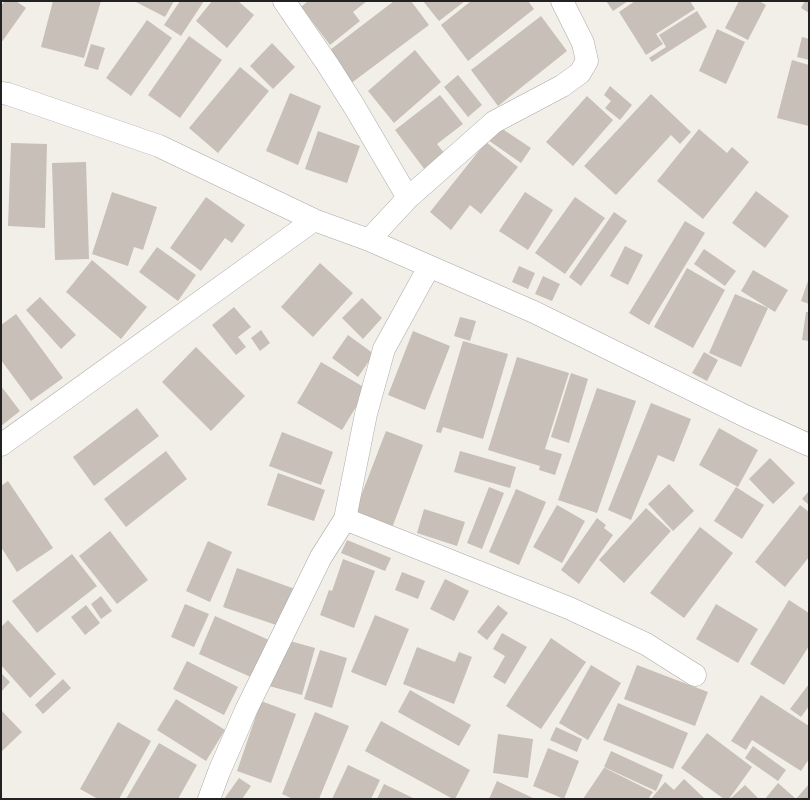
<!DOCTYPE html>
<html>
<head>
<meta charset="utf-8">
<style>
	body { margin:0 }
	#map { position:relative; width:810px; height:800px; overflow:hidden; background:#f2efe9; font-family:Ubuntu,sans-serif }
	canvas { display:block }
	.frame { position:absolute; inset:0; border:2px solid #222; pointer-events:none }
</style>
</head>
<body>
<div id="map">
<canvas width="810" height="800"></canvas>
<div class="frame"></div>
</div>
<script>
const g = document.querySelector('canvas').getContext('2d');
g.lineJoin = 'round';
function paint(path, color) { g.fillStyle = color; g.fill(path, 'evenodd'); }
const toPath = rows => new Path2D(rows.map(r => 'M' + r).join(''));
function stroke(path, color, width, dash) { g.strokeStyle = color; g.lineWidth = width; g.lineCap = dash ? 'butt' : 'round'; g.setLineDash(dash || []); g.stroke(path); }
paint(toPath([
	[5,1,16,1,26,8,1,43,1,6],
	[53,1,101,1,84,58,41,47],
	[134,1,174,1,165,17],
	[180,1,204,1,181,36,164,25],
	[212,1,238,1,254,15,227,48,196,21],
	[308,1,367,1,353,12,360,21,330,45,301,7],
	[394,1,411,1,429,25,350,84,326,53],
	[423,1,465,1,439,21],
	[471,1,528,1,534,9,468,61,441,25],
	[606,1,628,1,613,11],
	[635,1,690,1,695,9,656,34,663,44,646,55,619,12],
	[739,1,759,1,766,5,748,40,725,28],
	[805,1,809,1,809,13,801,8],
	[697,11,707,27,652,62,649,58,666,47,659,35],
	[541,16,567,51,498,106,471,70],
	[147,20,172,38,131,96,106,78],
	[717,29,745,42,726,84,699,71],
	[189,36,222,60,180,118,148,95],
	[802,37,809,39,809,60,797,57],
	[272,43,295,67,273,89,250,66],
	[91,44,105,48,98,70,84,66],
	[415,50,441,82,394,123,368,91],
	[792,60,809,65,809,126,777,118],
	[240,67,269,91,218,153,189,128],
	[458,75,482,105,468,117,444,87],
	[610,86,632,105,620,120,605,108,611,101,604,95],
	[290,93,321,106,298,165,266,151],
	[651,94,691,132,680,144,671,135,616,195,584,166],
	[440,95,463,124,437,144,445,154,425,170,395,130],
	[587,96,613,120,573,166,546,142],
	[498,126,531,148,521,163,488,140],
	[699,129,727,153,732,147,749,162,703,219,657,181],
	[318,131,360,146,347,183,305,169],
	[486,142,518,167,481,214,470,205,451,230,430,212],
	[11,143,47,144,45,228,8,226],
	[86,162,89,259,55,260,52,163],
	[756,191,789,216,765,248,732,223],
	[112,192,157,207,143,250,134,247,128,266,92,254],
	[525,192,553,210,528,250,499,231],
	[206,197,245,225,232,243,225,238,201,271,170,248],
	[575,197,605,218,565,274,535,253],
	[614,212,627,221,581,286,569,277],
	[685,221,705,233,649,325,629,313],
	[625,246,643,255,628,285,610,276],
	[157,247,196,275,178,301,139,272],
	[704,249,736,271,725,286,694,264],
	[92,260,147,307,121,339,66,292],
	[320,263,353,293,313,337,281,307],
	[519,266,535,273,528,289,512,282],
	[687,268,725,290,693,348,654,327],
	[753,270,788,290,775,312,741,291],
	[543,276,560,284,552,301,535,294],
	[809,278,809,304,801,301],
	[735,294,768,308,741,367,709,353],
	[40,297,76,335,61,349,26,310],
	[362,298,382,318,363,339,342,318],
	[234,307,251,327,238,337,246,347,236,355,212,325],
	[806,312,809,312,809,341,802,340],
	[16,314,63,378,31,401,1,360,1,325],
	[460,317,476,321,470,341,454,336],
	[261,330,270,343,260,351,251,338],
	[413,331,450,346,425,410,388,395],
	[348,335,374,354,358,377,332,358],
	[463,341,508,354,483,439,443,427,441,433,436,432],
	[196,347,245,396,211,431,162,382],
	[704,352,718,360,707,381,692,373],
	[517,357,569,373,545,449,562,454,555,475,539,470,540,466,488,450],
	[321,362,367,389,342,430,297,403],
	[571,373,588,379,569,443,551,437],
	[1,386,20,411,1,426],
	[597,388,636,401,597,513,558,500],
	[651,403,691,419,674,462,658,455,631,520,608,510],
	[137,408,159,436,94,486,73,457],
	[719,428,758,450,738,487,699,465],
	[386,431,423,445,392,528,354,514],
	[282,432,333,452,321,485,269,466],
	[166,451,187,479,126,527,104,499],
	[460,451,516,467,510,488,454,472],
	[770,458,795,483,773,504,749,479],
	[278,473,325,490,314,521,267,505],
	[8,481,53,548,17,572,1,547,1,486],
	[669,484,694,511,673,531,648,504],
	[489,487,504,493,482,549,467,543],
	[736,487,764,505,742,539,714,521],
	[516,489,546,502,519,565,489,552],
	[809,491,809,505,802,499],
	[557,505,585,521,562,563,533,547],
	[800,505,809,512,809,557,785,587,755,562],
	[646,508,671,531,624,583,599,560],
	[424,509,465,522,457,546,417,533],
	[597,518,606,525,604,528,613,535,579,584,561,570],
	[700,527,733,553,684,618,650,593],
	[110,531,148,580,117,604,79,556],
	[347,540,391,558,385,571,341,553],
	[208,541,232,552,210,602,186,591],
	[72,554,97,586,37,633,12,601],
	[343,559,375,571,354,628,320,615,329,590,332,591],
	[237,568,295,589,282,627,223,607],
	[402,572,425,581,418,599,395,590],
	[445,579,469,591,454,621,430,609],
	[101,596,112,611,101,619,91,604],
	[789,600,809,613,809,646,784,685,750,664],
	[185,604,209,614,194,647,171,637],
	[716,604,758,629,738,663,696,639],
	[86,605,100,623,85,635,71,617],
	[498,605,508,613,487,640,477,632],
	[375,615,409,629,386,686,351,672],
	[215,616,269,640,253,678,199,654],
	[8,620,56,674,30,698,1,665,1,627],
	[502,633,527,647,505,684,493,677,505,656,493,649],
	[551,638,586,662,541,729,506,706],
	[283,639,315,648,302,695,269,686],
	[417,647,455,662,459,652,472,657,454,704,403,684],
	[320,650,347,658,332,708,304,699],
	[187,661,238,687,224,715,173,689],
	[591,665,621,683,588,740,559,723],
	[637,665,708,692,695,726,624,699],
	[1,673,10,682,1,692],
	[63,679,71,688,43,714,35,705],
	[809,684,809,706,801,717,790,709],
	[410,690,471,725,459,746,398,712],
	[761,695,809,726,809,759,801,771,752,740,746,750,731,741],
	[176,699,225,730,206,761,157,730],
	[261,701,296,714,271,783,237,771],
	[618,703,688,733,673,769,603,740],
	[1,710,22,732,1,752],
	[315,712,349,726,319,799,293,799,282,794],
	[381,721,470,770,455,799,453,799,365,751],
	[118,722,151,741,119,799,98,799,80,789],
	[556,727,582,739,577,752,550,740],
	[707,733,752,767,729,799,724,799,681,768],
	[498,734,533,739,528,778,493,773],
	[159,743,197,765,178,799,126,799],
	[753,746,786,770,778,781,745,758],
	[548,748,579,761,564,799,533,786],
	[611,751,663,775,656,791,604,767],
	[348,765,380,780,371,799,332,799],
	[604,768,605,768,653,792,648,799,583,799],
	[239,778,251,786,242,799,224,799],
	[684,779,705,799,651,799,665,782,674,790],
	[497,781,535,799,489,799],
	[778,783,795,798,795,799,765,799],
	[384,784,415,799,377,799],
	[809,784,809,799,796,799],
	[745,785,759,799,730,799]
]), '#c7bfb8');
const minor = toPath([
	[284,1,328,65,354,106,408,198],
	[1,93,8,94,159,146,314,220,369,240,534,312,745,416,809,445],
	[369,240,408,198,494,122,562,86,580,73,587,61,583,43,562,1],
	[1,445,314,220],
	[345,519,569,608,646,644,695,675],
	[209,799,219,772,246,710,321,557,345,519,366,414,384,349,429,267]
]);
stroke(minor, '#a9a9a9', 23);
stroke(minor, '#fff', 22);
</script>
</body>
</html>
